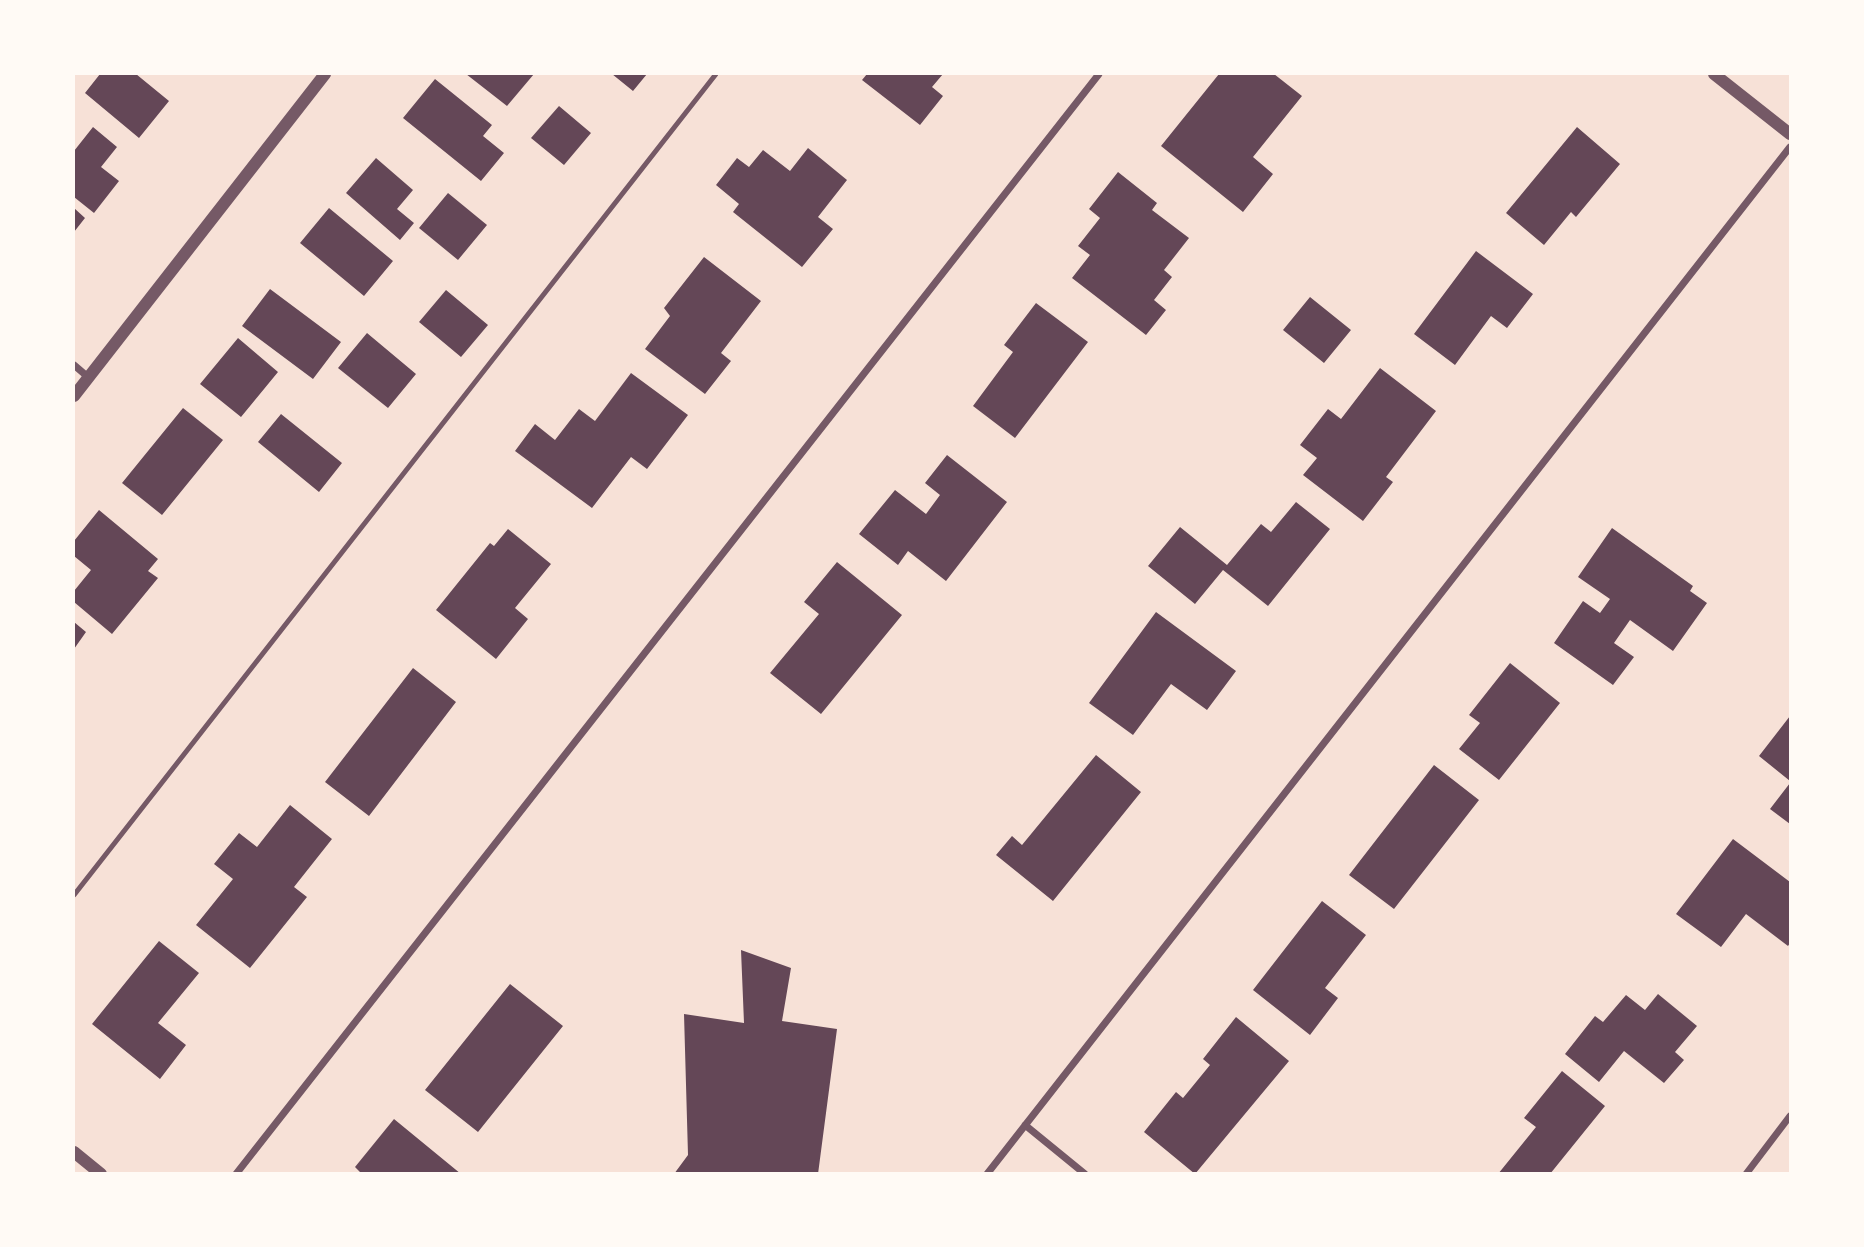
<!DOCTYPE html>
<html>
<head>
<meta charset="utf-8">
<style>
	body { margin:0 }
	#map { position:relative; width:1864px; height:1247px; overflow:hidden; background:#f7e1d7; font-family:"DejaVu Sans",sans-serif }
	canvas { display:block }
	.frame { position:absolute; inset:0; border:75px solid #fffaf5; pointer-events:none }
</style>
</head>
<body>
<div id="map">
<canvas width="1864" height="1247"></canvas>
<div class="frame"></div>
</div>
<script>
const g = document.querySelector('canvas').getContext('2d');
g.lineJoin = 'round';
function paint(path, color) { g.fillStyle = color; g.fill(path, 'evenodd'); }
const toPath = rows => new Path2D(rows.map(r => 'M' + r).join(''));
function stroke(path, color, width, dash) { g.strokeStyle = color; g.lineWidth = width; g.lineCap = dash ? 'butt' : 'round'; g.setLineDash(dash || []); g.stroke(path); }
paint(toPath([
	[100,74,136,74,169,101,139,138,85,93],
	[466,74,534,74,507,106],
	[612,74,647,74,633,91],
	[867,74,943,74,932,87,943,96,920,125,862,80],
	[1219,74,1274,74,1302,96,1253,157,1273,174,1243,212,1161,146],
	[435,79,492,125,483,136,504,153,481,181,403,118],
	[559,106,591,133,564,165,531,138],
	[93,127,117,147,101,167,119,181,94,213,74,197,74,151],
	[1577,127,1620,164,1576,217,1571,212,1544,245,1506,213],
	[808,148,847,180,818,217,833,229,802,267,733,212,739,204,716,185,737,158,749,167,763,150,790,171],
	[376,158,413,190,397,209,414,223,400,240,346,193],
	[1118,172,1157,203,1152,210,1189,238,1164,270,1172,277,1154,300,1166,310,1146,335,1072,278,1090,255,1078,246,1100,218,1089,209],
	[448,193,487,225,458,260,419,228],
	[74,208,85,218,74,232],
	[329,208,393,261,364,296,300,243],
	[1476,251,1533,294,1507,328,1491,316,1455,365,1414,334],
	[704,257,761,301,721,353,731,361,705,394,645,349,670,316,664,308],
	[270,289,341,342,313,379,242,326],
	[446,290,488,325,461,357,419,322],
	[1310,297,1351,330,1324,363,1283,330],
	[1036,303,1088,342,1015,438,973,406,1013,352,1004,345],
	[367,333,416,374,388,408,338,368],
	[238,338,278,372,241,417,200,384],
	[1380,368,1436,411,1386,477,1393,482,1363,521,1303,475,1317,458,1300,445,1328,409,1341,419],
	[631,373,688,415,647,469,631,457,592,508,515,451,535,424,555,440,579,409,595,421],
	[183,408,223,440,162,515,122,483],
	[281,414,342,463,319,492,258,442],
	[947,455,1007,502,946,581,908,551,898,565,859,534,895,490,926,514,940,495,925,483],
	[1296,502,1330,529,1268,606,1223,570,1195,604,1148,566,1180,527,1227,565,1261,524,1271,532],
	[99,510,158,559,148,571,158,578,112,634,74,602,74,591,91,570,74,556,74,541],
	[1612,528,1693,586,1690,591,1707,603,1673,651,1630,620,1614,643,1634,657,1613,685,1554,643,1583,601,1600,613,1610,599,1578,577],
	[508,529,551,564,515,608,528,619,496,659,436,610,490,543,494,546],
	[837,562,902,615,821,714,770,673,819,614,804,602],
	[1156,612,1236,671,1207,710,1171,684,1133,735,1089,703],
	[74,622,86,632,74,649],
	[1510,663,1560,703,1499,780,1459,749,1480,723,1469,715],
	[413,668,456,702,369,816,325,782],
	[1790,716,1790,781,1759,756],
	[1096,755,1141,792,1053,901,996,855,1012,836,1022,845],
	[1434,765,1479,800,1394,909,1349,875],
	[1790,783,1790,824,1770,809],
	[290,805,332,839,294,887,307,897,250,968,196,925,233,879,214,864,239,833,257,847],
	[1733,839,1790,882,1790,943,1788,946,1746,914,1721,947,1676,914],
	[1322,901,1366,935,1325,988,1338,998,1310,1035,1253,990],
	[159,941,199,973,158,1023,186,1045,160,1079,92,1024],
	[741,950,791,968,782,1021,837,1029,818,1174,674,1174,688,1155,684,1014,744,1023],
	[510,984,563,1026,478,1132,425,1090],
	[1658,994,1697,1026,1675,1052,1684,1060,1664,1083,1624,1051,1599,1082,1565,1054,1595,1016,1603,1022,1626,995,1645,1010],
	[1236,1017,1289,1061,1195,1174,1144,1132,1176,1092,1183,1098,1210,1065,1203,1059],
	[1562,1071,1605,1106,1550,1174,1498,1174,1536,1127,1524,1118],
	[394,1119,461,1174,362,1174,355,1167]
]), '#644757');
stroke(toPath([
	[74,895,716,74]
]), '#755966', 5);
stroke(toPath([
	[74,365,88,377],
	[1025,1125,1085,1174],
	[236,1174,1099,74],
	[987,1174,1790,147],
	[1746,1174,1790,1116]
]), '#755966', 7);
stroke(toPath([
	[1714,74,1790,134],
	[74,396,325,74],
	[74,1152,101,1174]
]), '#755966', 12);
</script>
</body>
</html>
